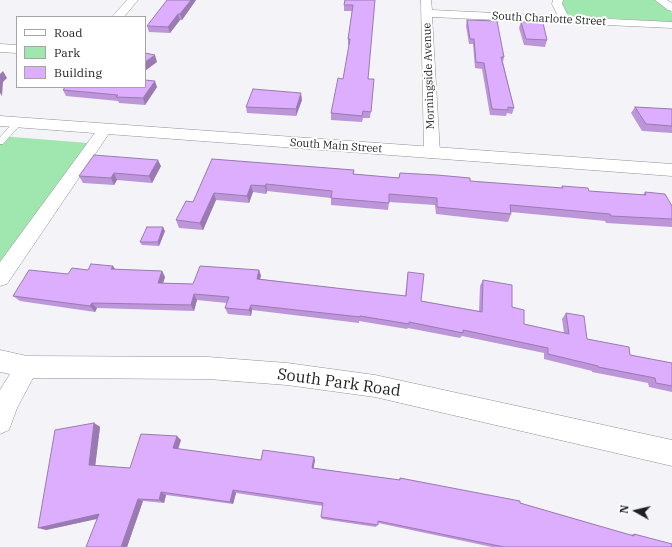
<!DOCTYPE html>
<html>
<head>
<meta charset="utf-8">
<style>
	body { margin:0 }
	#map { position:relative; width:672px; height:547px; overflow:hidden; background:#f4f4f8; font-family:"IBM Plex Serif",serif }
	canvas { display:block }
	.legend { position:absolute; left:16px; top:16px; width:130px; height:72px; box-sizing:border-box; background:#fff; border:1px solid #a5a5a6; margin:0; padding:5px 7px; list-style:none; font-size:12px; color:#1e1f20 }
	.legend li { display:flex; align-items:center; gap:8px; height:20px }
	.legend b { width:20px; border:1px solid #a5a5a6 }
	.north { position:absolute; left:616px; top:491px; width:40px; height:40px; -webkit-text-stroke:3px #fff; paint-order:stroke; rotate:278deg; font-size:11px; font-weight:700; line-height:16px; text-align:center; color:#1e1f20 }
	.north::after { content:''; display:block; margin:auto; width:14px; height:18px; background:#1e1f20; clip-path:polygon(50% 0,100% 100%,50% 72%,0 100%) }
</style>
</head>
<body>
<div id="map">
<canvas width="672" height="547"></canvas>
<ul class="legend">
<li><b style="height:5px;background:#fff"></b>Road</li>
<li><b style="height:11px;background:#9fe6af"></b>Park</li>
<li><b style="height:11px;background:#dcaefd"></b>Building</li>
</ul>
<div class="north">N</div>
</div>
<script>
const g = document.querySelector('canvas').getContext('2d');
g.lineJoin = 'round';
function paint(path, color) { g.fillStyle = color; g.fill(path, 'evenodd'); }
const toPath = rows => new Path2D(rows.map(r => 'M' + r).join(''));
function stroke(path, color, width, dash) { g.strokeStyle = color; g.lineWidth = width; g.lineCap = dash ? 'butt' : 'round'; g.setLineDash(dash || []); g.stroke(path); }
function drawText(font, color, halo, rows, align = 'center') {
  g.font = font + ' "IBM Plex Serif",serif'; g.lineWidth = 4; g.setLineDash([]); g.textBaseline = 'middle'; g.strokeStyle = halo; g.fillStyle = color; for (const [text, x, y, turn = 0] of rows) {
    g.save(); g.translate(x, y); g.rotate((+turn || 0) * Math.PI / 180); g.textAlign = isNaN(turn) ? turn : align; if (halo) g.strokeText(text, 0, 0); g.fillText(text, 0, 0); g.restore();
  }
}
paint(toPath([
	[562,0,654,0,667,7,672,13,672,22,572,16,566,13,562,3],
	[0,136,88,143,0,263]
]), '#9fe6af');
const service = toPath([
	[15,121,18,121,22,123,3,144,0,144,0,137,15,121]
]);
const minor = toPath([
	[127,0,138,0,124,17,112,17,127,0],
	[421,0,431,0,432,10,558,16,552,4,553,0,563,0,562,4,569,17,672,22,672,28,432,17,440,153,438,157,432,158,426,157,424,153,421,0],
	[655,0,667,0,672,3,672,11,668,10,655,0],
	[0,44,17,45,17,53,0,52,0,44],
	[105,125,110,126,112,129,7,284,0,286,0,262,100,126,105,125],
	[0,350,27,356,208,357,287,363,375,375,672,440,672,466,375,397,287,385,208,379,33,378,17,408,9,430,0,434,0,390,10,374,0,372,0,350]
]);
const secondary = toPath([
	[0,116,672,164,672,176,0,126,0,116]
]);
stroke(service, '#909194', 1);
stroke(minor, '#909194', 1);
stroke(secondary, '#909194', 1);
paint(service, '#fff');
paint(minor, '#fff');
paint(secondary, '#fff');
paint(toPath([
	[196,0,182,20,180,20,170,33,149,32,147,26],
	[345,0,373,12,368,79,374,79,370,118,363,118,362,122,331,120,331,113,343,79,349,45,348,45,348,39,352,11,344,11,344,5],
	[467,20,504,57,503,62,514,108,512,114,507,113,506,116,490,115,482,69,475,68,473,44,469,44,466,26],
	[521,22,547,40,545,47,524,45,519,28],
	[157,87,145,105,119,103,118,101,66,96,63,90],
	[302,100,296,116,247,113,246,107],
	[635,107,672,109,672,133,642,131,631,113],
	[212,159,354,170,354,174,399,178,400,173,470,181,561,188,562,186,589,191,643,195,645,192,672,206,672,227,606,223,605,221,511,212,511,214,508,222,436,214,435,205,389,202,388,210,331,205,331,198,267,191,266,194,253,192,249,203,216,200,203,230,179,228,176,220,193,202],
	[161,166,152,183,117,180,114,185,83,183,79,176],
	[165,231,159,246,142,245,140,242],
	[113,266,115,270,162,271,165,277,163,283,193,284,259,270,261,276,260,279,405,296,408,272,421,301,479,311,480,286,483,280,512,307,524,324,564,333,562,319,566,313,587,339,630,355,672,363,672,392,649,387,648,383,592,372,592,371,544,359,544,353,462,336,460,338,408,328,407,329,359,321,359,323,252,310,251,316,228,314,225,308,227,303,197,300,194,311,97,308,95,312,20,301,13,296,68,274,88,270],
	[94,423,100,427,95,465,130,468,181,440,178,449,261,460,315,460,313,468,399,480,400,478,520,503,630,535,634,534,672,547,492,547,378,523,376,527,322,519,321,517,323,506,236,493,233,504,166,495,164,503,143,501,127,547,86,547,97,519,46,530]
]), '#bd96da');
paint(toPath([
	[191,0,196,0,182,20,180,14],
	[178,14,180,20,170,33,168,27],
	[155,55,157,62,145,71,145,62],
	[3,71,7,78,3,82,2,96,0,93,0,74],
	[155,81,157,87,145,105,143,98],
	[301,93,302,100,296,116,296,109],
	[158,160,161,166,152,183,149,176],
	[114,173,117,180,114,185,111,178],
	[266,184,267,191,266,194,265,186],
	[251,185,253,192,249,203,247,196],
	[214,193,216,200,203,230,200,223],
	[163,227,165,231,159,246,158,242],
	[113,266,117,272,111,269],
	[259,270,261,276,258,285,257,279],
	[162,271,165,277,161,289,158,283],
	[194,294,197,300,194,311,191,305],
	[92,303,97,308,95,312,90,306],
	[251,305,252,310,251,316,249,310],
	[94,423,100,427,95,468,89,465],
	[177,436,181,440,177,452,173,448],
	[314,457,315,460,313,472,312,468],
	[233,490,236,493,233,504,230,502],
	[161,492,166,495,164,503,159,500],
	[138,499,143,501,127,547,121,547],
	[99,514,105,517,46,530,38,528]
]), '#9a7ab1');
const building = toPath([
	[167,0,191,0,180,14,178,14,168,27,147,26,167,0],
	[345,0,375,0,368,79,374,79,371,112,363,111,362,116,331,113,338,78,343,79,350,39,348,39,353,5,344,5,345,0],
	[467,20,497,21,504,57,501,57,514,108,508,107,508,110,492,109,484,63,476,62,474,39,470,39,467,20],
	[521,22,543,23,547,40,526,39,521,22],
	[145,53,155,55,145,62,145,53],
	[145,80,155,81,143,98,116,97,118,95,63,90,65,87,145,87,145,80],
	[253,89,301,93,296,109,246,107,253,89],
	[635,107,672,109,672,126,646,124,635,107],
	[94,155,158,160,149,176,114,173,111,178,79,176,94,155],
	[212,159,354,170,353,174,399,178,400,173,437,175,470,178,470,181,563,188,562,186,588,188,589,191,646,195,645,192,665,194,672,206,672,219,611,216,610,214,510,205,511,214,437,207,437,198,389,194,389,203,331,198,332,191,266,184,265,186,251,185,247,196,214,193,200,223,176,220,186,201,193,202,212,159],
	[147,227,163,227,158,242,140,242,147,227],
	[91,264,113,266,111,269,162,271,158,283,193,284,200,266,259,270,257,279,406,296,408,272,424,274,421,301,482,312,483,280,512,285,512,307,524,310,524,324,569,334,566,313,584,316,587,339,629,347,630,355,672,363,672,386,656,383,655,378,598,367,598,366,548,354,548,348,463,330,463,333,409,322,409,324,360,316,360,317,251,305,249,310,225,308,229,297,194,294,191,305,92,303,90,306,13,296,29,270,68,274,72,268,88,270,91,264],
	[94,423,89,465,130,468,141,434,177,436,173,448,261,460,263,450,314,457,312,468,400,480,400,478,520,501,520,503,634,536,634,534,672,544,672,547,504,547,378,521,378,525,321,517,323,503,233,490,230,502,161,492,159,500,138,499,121,547,86,547,99,514,38,528,55,430,94,423]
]);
paint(building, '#dcaefd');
stroke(building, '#9a7ab1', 1);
drawText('11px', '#1e1f20', '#fff', [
	["South Charlotte Street",549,19,3],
	["Morningside Avenue",429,76,-92],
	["South Main Street",336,146,4]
]);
drawText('16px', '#1e1f20', '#fff', [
	["South Park Road",339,383,8]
]);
</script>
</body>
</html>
